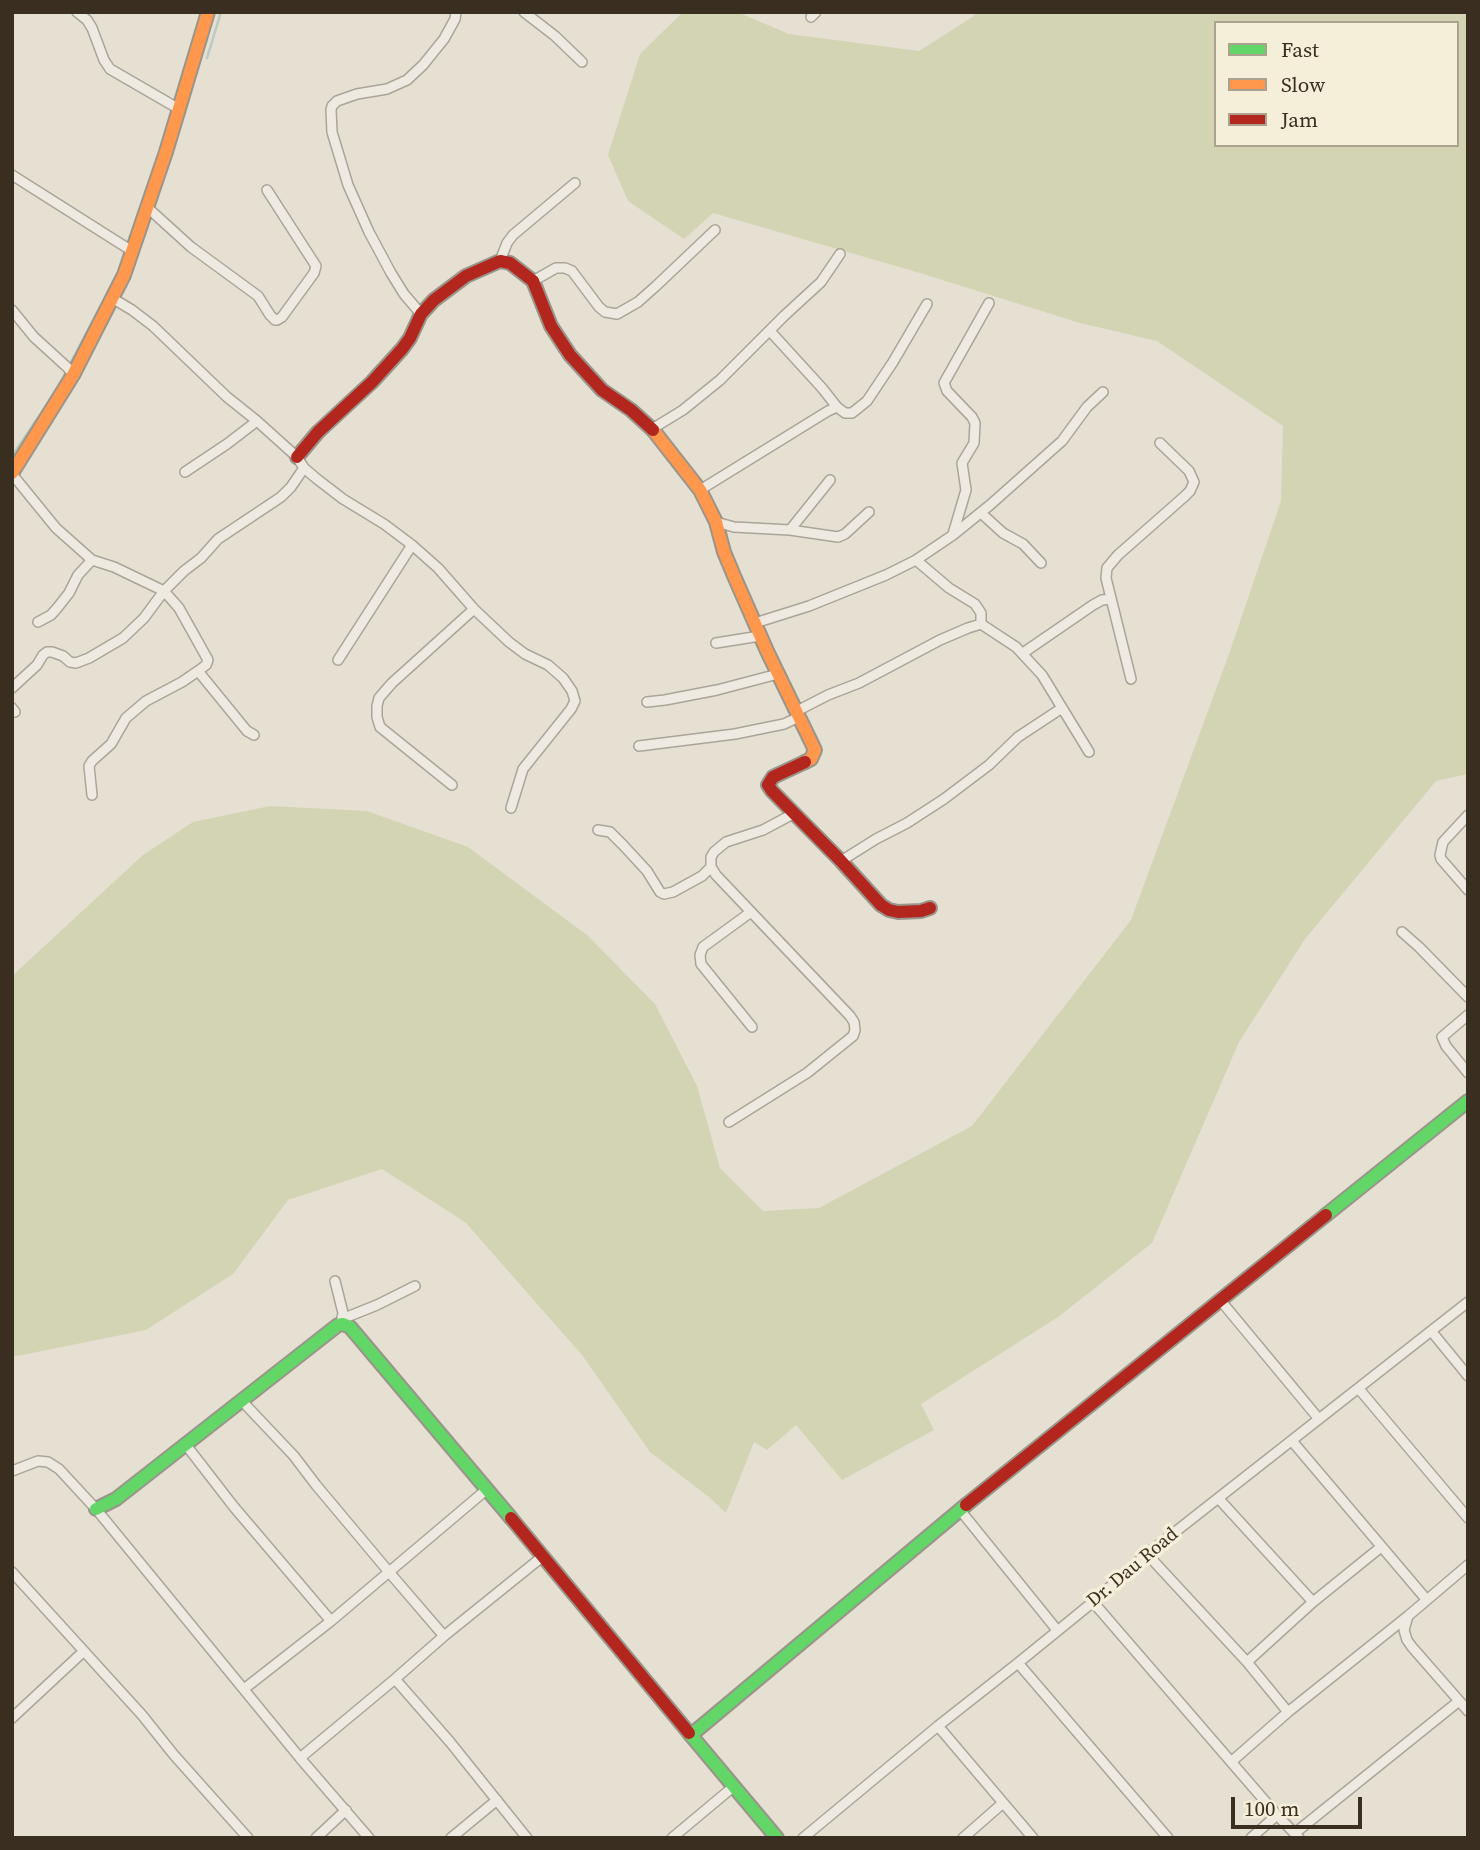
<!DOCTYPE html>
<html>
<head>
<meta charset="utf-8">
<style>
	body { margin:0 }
	#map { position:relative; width:1480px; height:1850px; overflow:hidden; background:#e5e0d1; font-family:"Source Serif 4",serif }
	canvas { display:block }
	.frame { position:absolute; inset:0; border:14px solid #3a2e21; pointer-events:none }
	.legend { position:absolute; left:1214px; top:21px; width:245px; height:126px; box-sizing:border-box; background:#f5eed8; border:2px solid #aaa18f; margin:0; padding:9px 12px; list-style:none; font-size:21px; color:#3a2e21 }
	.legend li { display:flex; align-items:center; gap:14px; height:35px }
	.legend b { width:35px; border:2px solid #aaa18f }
	.scale { position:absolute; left:1231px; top:1797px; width:131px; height:32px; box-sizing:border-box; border:4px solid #3a2e21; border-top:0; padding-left:9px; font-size:21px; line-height:24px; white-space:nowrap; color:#3a2e21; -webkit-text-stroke:5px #f5eed8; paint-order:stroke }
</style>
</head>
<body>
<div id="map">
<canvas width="1480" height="1850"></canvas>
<div class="frame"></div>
<ul class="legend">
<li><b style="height:9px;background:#63d668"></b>Fast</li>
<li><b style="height:9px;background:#ff974d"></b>Slow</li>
<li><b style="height:9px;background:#b3261e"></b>Jam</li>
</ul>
<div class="scale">100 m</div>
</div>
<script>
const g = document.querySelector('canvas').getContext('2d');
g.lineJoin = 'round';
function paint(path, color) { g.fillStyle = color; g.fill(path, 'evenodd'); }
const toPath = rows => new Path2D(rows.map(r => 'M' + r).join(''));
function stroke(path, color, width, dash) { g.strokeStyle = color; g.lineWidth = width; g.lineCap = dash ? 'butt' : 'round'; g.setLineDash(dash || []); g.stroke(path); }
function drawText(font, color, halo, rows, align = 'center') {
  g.font = font + ' "Source Serif 4",serif'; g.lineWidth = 7; g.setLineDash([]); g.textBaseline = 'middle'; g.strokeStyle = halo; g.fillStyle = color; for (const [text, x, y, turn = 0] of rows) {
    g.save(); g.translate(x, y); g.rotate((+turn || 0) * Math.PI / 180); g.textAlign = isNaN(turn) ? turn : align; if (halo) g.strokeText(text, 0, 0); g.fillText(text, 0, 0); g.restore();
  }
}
paint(toPath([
	[683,12,737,12,789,34,919,51,974,16,974,12,1468,12,1468,774,1436,781,1305,939,1239,1042,1152,1243,1058,1317,921,1404,934,1430,842,1480,796,1425,767,1450,754,1442,726,1513,709,1497,650,1452,582,1355,465,1222,382,1169,288,1200,233,1274,146,1330,12,1357,12,976,143,855,193,822,270,806,367,811,468,847,587,935,655,1004,697,1086,720,1168,763,1211,819,1208,972,1126,1131,920,1229,654,1281,501,1283,426,1157,341,1080,323,920,273,713,213,684,239,628,201,608,155,640,54],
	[1216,23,1457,23,1457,145,1216,145]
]), '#d3d4b4');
stroke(toPath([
	[207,58,221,12],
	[70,364,119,271],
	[12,456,54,394,67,370]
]), '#bbcac2', 2.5);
const street = toPath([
	[77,12,87,20,92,28,104,60,110,69,179,109],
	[524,12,555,36,582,62],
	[811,17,816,12],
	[12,175,132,251],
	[148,208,191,247,258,296,270,315,275,320,277,320,282,317,314,273,316,266,267,190],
	[500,261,507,243,513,235,575,183],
	[533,281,556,268,565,268,572,271,599,307,605,312,617,314,638,302,656,286,715,230],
	[112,298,132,310,153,326,227,397,257,421,297,457,304,468,317,479,343,499,384,524,412,545,438,568,474,609,509,642,525,654,548,665,563,678,572,691,575,701,571,709,523,769,511,808],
	[12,310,34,337,68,368,73,375],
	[421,314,404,294,391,273,369,232,348,185,332,132,331,110,332,106,337,101,357,94,387,89,407,80,423,65,444,39,455,19,456,12],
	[770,331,822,388,837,407,845,413,852,413,867,401,893,362,927,304],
	[652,429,683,410,720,380,784,316,821,282,840,254],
	[185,472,227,444,257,421],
	[12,474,56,528,92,560,114,567,164,591,179,608,208,660,206,665,198,671,182,682,146,701,126,718,111,744,92,761,89,766,92,795],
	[700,490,828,411,837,407],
	[981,513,1003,533,1023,544,1041,563],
	[716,522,734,527,790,530,838,537,845,534,869,512],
	[790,530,830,480],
	[953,534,966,490,962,463,974,443,975,423,972,417,947,391,944,383,989,303],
	[916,560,949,588,975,604,981,613,981,624],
	[38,622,51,615,58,607,69,593,78,575,92,560],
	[755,623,809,606,886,575,916,560,953,535,990,505,1062,441,1087,407,1103,392],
	[716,643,760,636],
	[1023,653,1093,605,1102,600,1111,599],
	[338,660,412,545],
	[198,671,247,731,254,735],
	[1131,679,1106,578,1107,568,1118,555,1185,496,1190,491,1194,482,1189,471,1160,443],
	[12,688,37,665,43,655,47,652,52,652,63,656,70,662,76,663,89,658,123,638,144,618,164,591,184,571,201,558,218,539,281,497,291,487,304,468],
	[647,702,665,700,717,690,778,674],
	[12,708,15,712],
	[797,711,828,695,859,683,940,640,968,628,981,624,1016,647,1042,675,1089,752],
	[639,746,735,734,784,724,799,717],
	[452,785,380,727,377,717,377,706,379,698,392,683,474,609],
	[1468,815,1443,842,1440,855,1441,859,1468,890],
	[598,830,610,832,623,845,647,871,660,892,664,894,673,892,702,876,711,867],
	[841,861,876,839,907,823,944,799,989,765,1018,737,1062,708],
	[751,912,703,947,700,955,701,964,752,1027],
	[1402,932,1419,947,1468,997],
	[1468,1015,1442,1037,1446,1046,1468,1073],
	[729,1122,807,1073,853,1036,855,1030,854,1022,850,1016,716,875,711,867,711,857,714,852,726,842,763,830,793,814],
	[335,1281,343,1313,341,1323],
	[1221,1301,1319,1419],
	[342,1319,377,1305,415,1286],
	[1432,1332,1468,1376],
	[1359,1389,1468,1518],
	[242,1401,294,1456,316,1485,389,1572,444,1636],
	[1292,1441,1426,1599],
	[186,1445,234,1507,331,1621],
	[12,1471,38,1461,48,1462,59,1469,96,1509,300,1758,369,1838],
	[1219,1499,1313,1602],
	[960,1510,1057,1630],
	[1147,1554,1247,1662,1288,1712],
	[1468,1565,1408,1616,1404,1630,1407,1640,1412,1647,1468,1711],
	[12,1572,142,1715,174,1755,248,1838],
	[1093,1602,1277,1815,1299,1838],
	[1247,1662,1313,1602,1381,1547],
	[1018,1663,1168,1838],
	[395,1679,450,1742,527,1838],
	[244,1689,331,1621,486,1490],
	[12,1718,84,1651],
	[938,1726,1033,1838],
	[300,1758,395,1679,444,1636,542,1557],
	[1231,1762,1288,1712,1408,1616],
	[1295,1833,1459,1701],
	[316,1838,346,1810],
	[451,1838,497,1800],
	[672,1838,733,1787],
	[803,1838,938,1726,1018,1663,1093,1602,1147,1554,1468,1302],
	[963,1838,1003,1803],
	[1251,1838,1277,1815]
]);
const fast = toPath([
	[1326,1215,1468,1101],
	[96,1509,116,1499,338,1325,343,1324,350,1327,511,1518],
	[689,1733,777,1838],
	[691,1735,966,1505]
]);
const slow = toPath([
	[653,430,700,490,716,522,724,552,734,576,767,651,815,750,811,759,805,762],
	[12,473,73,375,124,275,166,152,208,12]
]);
const jam = toPath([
	[297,457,318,432,372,382,402,349,410,338,421,314,434,300,466,276,500,261,510,263,533,281,551,326,570,355,602,390,631,410,653,430],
	[805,762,773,777,768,785,772,791,841,861,881,905,889,910,898,912,921,911,930,908],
	[966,1505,1326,1215],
	[511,1518,689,1733]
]);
stroke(street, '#aba599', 12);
stroke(fast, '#9a958a', 16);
stroke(slow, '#9a958a', 16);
stroke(jam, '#9a958a', 16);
stroke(street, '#eeeae2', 9);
stroke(fast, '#63d668', 12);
stroke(slow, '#ff974d', 12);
stroke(jam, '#b3261e', 12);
drawText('19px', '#3a2e21', '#f5eed8', [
	["Dr. Dau Road",1133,1568,-40]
]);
</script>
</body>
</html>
